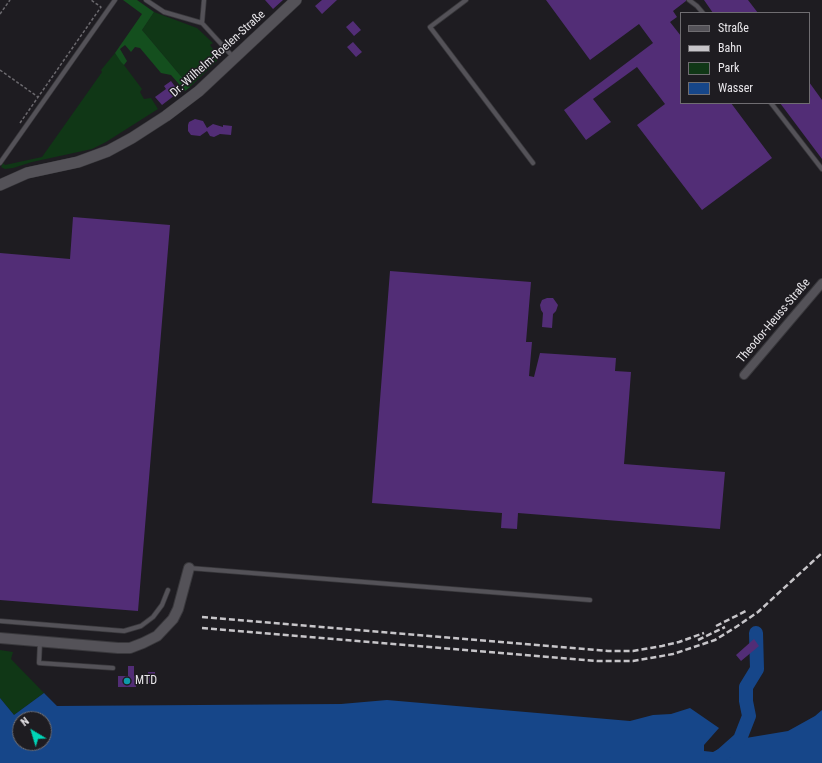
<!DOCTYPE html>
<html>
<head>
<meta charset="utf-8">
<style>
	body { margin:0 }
	#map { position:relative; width:822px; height:763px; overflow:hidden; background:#1e1c21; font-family:"Roboto Condensed",sans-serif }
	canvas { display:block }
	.legend { position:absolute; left:680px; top:12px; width:130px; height:92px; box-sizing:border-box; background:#1e1c21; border:1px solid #6f6d71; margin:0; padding:5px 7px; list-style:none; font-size:12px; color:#e8e6ea }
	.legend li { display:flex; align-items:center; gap:8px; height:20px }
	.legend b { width:20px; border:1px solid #6f6d71 }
	.north { position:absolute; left:12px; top:711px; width:40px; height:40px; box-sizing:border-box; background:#1e1c21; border:1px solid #6f6d71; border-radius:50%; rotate:322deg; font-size:11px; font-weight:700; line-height:16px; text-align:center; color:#e8e6ea }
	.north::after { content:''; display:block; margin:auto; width:14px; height:18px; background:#00d5b7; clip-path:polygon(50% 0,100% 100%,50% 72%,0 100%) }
</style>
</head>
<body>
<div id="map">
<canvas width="822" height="763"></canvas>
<ul class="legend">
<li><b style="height:5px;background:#545258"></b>Straße</li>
<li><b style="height:5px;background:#c7c5c9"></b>Bahn</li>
<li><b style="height:11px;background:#103716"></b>Park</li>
<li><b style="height:11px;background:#164689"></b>Wasser</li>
</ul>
<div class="north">N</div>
</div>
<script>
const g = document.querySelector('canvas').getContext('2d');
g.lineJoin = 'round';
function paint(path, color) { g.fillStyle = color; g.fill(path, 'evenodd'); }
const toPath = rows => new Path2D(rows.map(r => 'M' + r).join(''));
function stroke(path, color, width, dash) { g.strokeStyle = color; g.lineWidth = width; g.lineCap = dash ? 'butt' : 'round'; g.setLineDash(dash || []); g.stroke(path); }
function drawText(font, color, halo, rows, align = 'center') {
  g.font = font + ' "Roboto Condensed",sans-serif'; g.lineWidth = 3; g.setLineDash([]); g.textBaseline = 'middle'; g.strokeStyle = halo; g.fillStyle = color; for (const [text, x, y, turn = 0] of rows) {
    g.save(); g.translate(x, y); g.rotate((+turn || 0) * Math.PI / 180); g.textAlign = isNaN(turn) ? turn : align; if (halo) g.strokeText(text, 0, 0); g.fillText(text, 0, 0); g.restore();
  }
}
paint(toPath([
	[154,12,197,28,213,43,210,45,217,54,217,61,190,87,142,30],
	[115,53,142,89,140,92,144,99,151,98,158,109,106,142,92,149,32,162,13,168,5,169,1,167,3,163,5,165,42,157,102,72,101,70],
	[0,650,13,652,11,659,44,693,14,715,0,698]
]), '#103716');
paint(toPath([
	[123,0,137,0,154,12,142,30,190,87,185,91,171,75,161,73,140,48,135,47,131,52,125,45,120,49,127,61,124,65,121,62,115,53,142,14]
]), '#144f1e');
paint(toPath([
	[44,693,57,706,341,704,387,700,630,721,653,715,671,714,690,708,719,728,704,745,704,751,713,752,726,745,740,739,788,731,815,716,822,710,822,763,0,763,0,698,14,715],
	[20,719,44,719,44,743,20,743]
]), '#164689');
stroke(toPath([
	[713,763,740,739,749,716,746,701,746,687,757,669,756,633]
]), '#164689', 14);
paint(toPath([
	[265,0,283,0,273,9],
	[322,0,337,0,322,14,315,6],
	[546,0,686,0,686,1,673,11,677,17,670,22,681,36,681,103,731,103,772,158,702,210,637,125,665,104,637,67,593,99,611,122,586,140,564,110,653,43,639,24,590,60],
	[704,0,748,0,758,13,713,13],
	[353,21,361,30,354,36,346,27],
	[353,42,362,52,356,57,347,47],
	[171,81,179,92,162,105,155,97,166,89,164,86],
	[809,82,822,100,822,159,780,103,809,103],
	[195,119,203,121,207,128,213,124,223,127,223,125,232,126,231,135,220,134,214,137,210,136,207,131,200,136,191,135,188,131,188,125,189,122],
	[73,217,170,225,138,611,0,600,0,253,70,259],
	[390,271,531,282,526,342,532,342,529,376,534,377,540,353,616,358,615,371,631,372,624,464,725,472,720,529,518,513,517,529,501,528,502,513,372,503],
	[547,298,553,298,558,305,556,311,553,314,552,328,542,327,543,313,541,310,540,305,542,300],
	[754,639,759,646,741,661,736,655],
	[128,666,134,666,134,676,136,676,136,687,118,687,118,676,128,676],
	[148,672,155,672,155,683,148,683]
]), '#522d76');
const service = toPath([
	[146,0,164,12,202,23,234,58],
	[466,0,430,27,533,163],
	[689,0,697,6,703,13],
	[202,23,204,0],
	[771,103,822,169],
	[0,163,115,0],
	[189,568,590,600],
	[0,621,124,631,141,626,153,617,162,605,168,590],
	[40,642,39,663,113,668]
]);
const minor = toPath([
	[744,375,822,283]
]);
const tertiary = toPath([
	[0,638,118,648,130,648,143,643,157,636,173,619,178,609,189,568]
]);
const secondary = toPath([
	[0,185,27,173,78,162,108,151,132,138,166,116,199,91,296,0]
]);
stroke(service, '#39383c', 5.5);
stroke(minor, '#39383c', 10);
stroke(tertiary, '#39383c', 12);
stroke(secondary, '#39383c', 12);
stroke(toPath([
	[0,14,10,0],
	[0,70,38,97],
	[20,123,101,7,91,0]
]), '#6b696e', 1.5, [3, 2]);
stroke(service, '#545258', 4);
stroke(minor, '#545258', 8);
stroke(tertiary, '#545258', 10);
stroke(secondary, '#545258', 11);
stroke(toPath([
	[202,617,608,651,633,651,662,646,679,642,704,633],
	[716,626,746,611],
	[202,628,598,661,633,661,673,654,715,640,736,627,758,612,822,553],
	[698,640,725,627]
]), '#c7c5c9', 2.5, [6, 3]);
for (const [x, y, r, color] of [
	[127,681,4,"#0f9aa8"]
]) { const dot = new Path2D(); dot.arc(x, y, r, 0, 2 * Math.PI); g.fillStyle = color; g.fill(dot); stroke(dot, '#1e1c21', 1.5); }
drawText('12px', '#e8e6ea', '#1e1c21', [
	["Dr.-Wilhelm-Roelen-Straße",218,54,-42],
	["Theodor-Heuss-Straße",774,321,-50]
]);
drawText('12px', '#e8e6ea', '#1e1c21', [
	["MTD",135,681]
], 'left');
</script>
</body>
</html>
